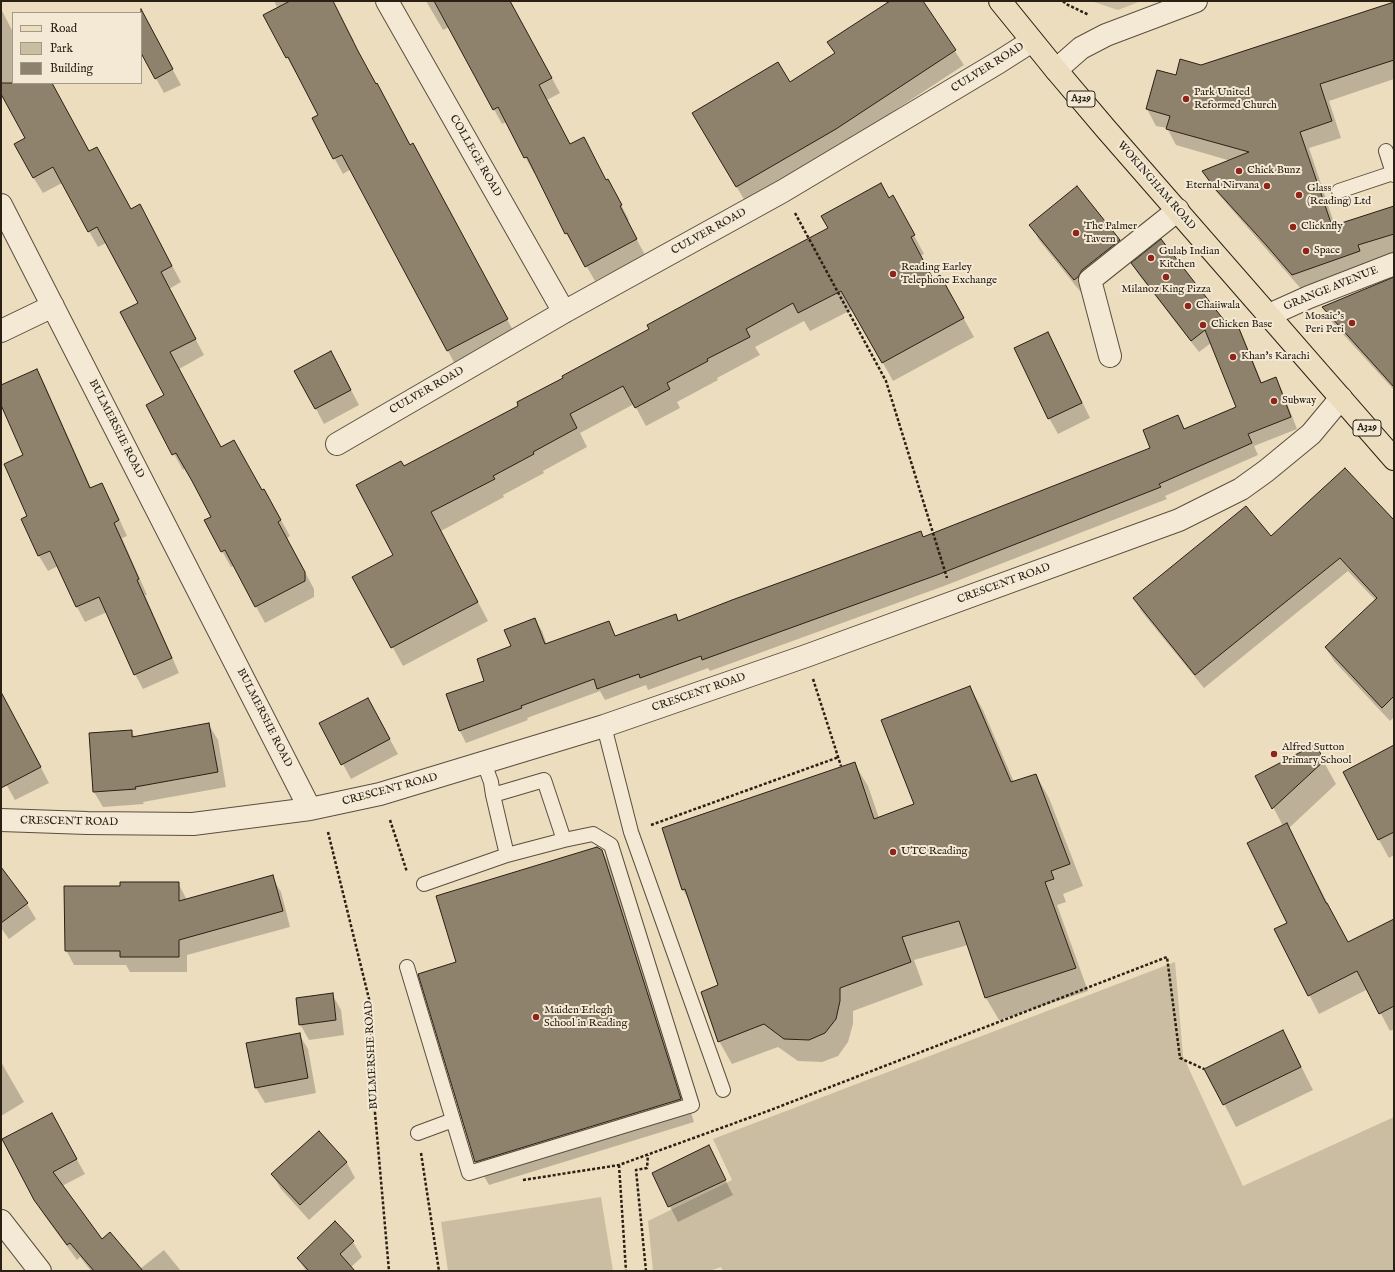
<!DOCTYPE html>
<html>
<head>
<meta charset="utf-8">
<style>
	body { margin:0 }
	#map { position:relative; width:1395px; height:1272px; overflow:hidden; background:#ecddbe; font-family:"IM FELL English",serif }
	canvas { display:block }
	.frame { position:absolute; inset:0; border:2px solid #2a2014; pointer-events:none }
	.legend { position:absolute; left:12px; top:12px; width:130px; height:72px; box-sizing:border-box; background:#f3e9d5; border:1px solid #a39988; margin:0; padding:5px 7px; list-style:none; font-size:12px; color:#2a2014 }
	.legend li { display:flex; align-items:center; gap:8px; height:20px }
	.legend b { width:20px; border:1px solid #a39988 }
</style>
</head>
<body>
<div id="map">
<canvas width="1395" height="1272"></canvas>
<div class="frame"></div>
<ul class="legend">
<li><b style="height:5px;background:#ecddbe"></b>Road</li>
<li><b style="height:11px;background:#cbbda1"></b>Park</li>
<li><b style="height:11px;background:#8f826c"></b>Building</li>
</ul>
</div>
<script>
const g = document.querySelector('canvas').getContext('2d');
g.lineJoin = 'round';
function paint(path, color) { g.fillStyle = color; g.fill(path, 'evenodd'); }
const toPath = rows => new Path2D(rows.map(r => 'M' + r).join(''));
function stroke(path, color, width, dash) { g.strokeStyle = color; g.lineWidth = width; g.lineCap = dash ? 'butt' : 'round'; g.setLineDash(dash || []); g.stroke(path); }
function drawText(font, color, halo, rows, align = 'center') {
  g.font = font + ' "IM FELL English",serif'; g.lineWidth = 4; g.setLineDash([]); g.textBaseline = 'middle'; g.strokeStyle = halo; g.fillStyle = color; for (const [text, x, y, turn = 0] of rows) {
    g.save(); g.translate(x, y); g.rotate((+turn || 0) * Math.PI / 180); g.textAlign = isNaN(turn) ? turn : align; if (halo) g.strokeText(text, 0, 0); g.fillText(text, 0, 0); g.restore();
  }
}
paint(toPath([
	[1091,1,1141,1,1118,10],
	[1175,962,1183,1056,1243,1186,1394,1117,1394,1271,723,1271,721,1267,709,1271,653,1271,648,1221,732,1180,713,1139],
	[601,1197,613,1271,448,1271,441,1222]
]), '#cbbda1');
paint(toPath([
	[274,1,332,1,354,41,352,42,410,146,421,159,515,334,456,366,351,169,343,174,313,119,320,115,296,71,295,72,287,57,278,9],
	[426,1,510,1,560,93,547,100,570,145,606,181,616,195,629,220,627,221,645,255,595,281,576,248,575,248,566,233,536,172,534,173,506,122,502,124,449,27,443,30],
	[885,1,922,1,964,65,845,143,745,201,693,113,790,83,836,54,887,4],
	[1394,2,1394,79,1329,101,1341,138,1309,148,1335,226,1394,207,1394,253,1367,262,1369,267,1302,290,1213,188,1203,172,1231,161,1176,145,1167,128,1156,126,1147,109,1158,71,1176,76,1201,66],
	[1,9,13,32,13,83,52,83,89,152,131,210,161,245,181,282,169,289,204,355,179,369,221,448,262,491,273,506,290,536,287,538,314,589,314,597,265,623,234,566,231,567,222,551,212,517,186,468,183,470,147,406,166,396,139,304,106,243,98,247,62,183,43,193,33,177,26,139,1,92],
	[141,30,157,41,181,85,164,93,141,51],
	[1077,188,1120,240,1128,255,1083,295,1039,240,1031,225],
	[889,199,903,215,924,254,920,256,933,280,950,294,974,337,893,381,853,309,810,331,804,321,755,347,760,355,717,378,718,380,677,402,680,408,646,426,634,404,580,433,587,447,543,471,544,473,503,495,504,497,441,531,488,621,403,666,354,577,395,555,404,468,520,406,565,378],
	[1132,264,1226,326,1236,322,1242,334,1262,383,1276,378,1282,390,1297,429,1254,446,1258,455,1165,496,1167,499,944,586,710,671,708,668,648,690,646,685,605,700,600,691,527,718,528,720,466,743,460,731,485,681,535,619,542,631,547,645,609,622,616,637,675,615,679,622,921,532,924,538,1152,449,1178,417,1185,430,1237,407,1211,343,1199,352,1139,275],
	[1394,278,1394,390,1332,322,1324,307],
	[1048,333,1056,348,1090,418,1058,434,1049,418,1016,348],
	[339,367,359,405,324,424,296,371],
	[37,370,45,385,91,488,101,484,110,499,127,536,122,538,147,595,145,595,179,673,143,689,135,674,107,612,85,622,77,607,58,566,48,571,39,556,22,519,28,517,25,455,1,402,1,386],
	[1394,521,1394,717,1390,721,1334,661,1326,648,1376,601,1348,571,1204,688,1142,612,1134,598,1271,538],
	[970,687,983,710,1014,782,1036,775,1049,798,1083,886,1063,894,1066,902,1057,905,1088,991,999,1020,986,998,968,945,914,960,923,985,853,1011,853,1024,848,1042,838,1056,822,1062,798,1061,778,1047,732,1064,719,1041,719,985,690,902,683,890,663,829,854,763,868,786,879,818,916,804],
	[1,711,17,722,49,783,15,800,1,775],
	[376,714,398,754,351,779,321,724],
	[209,725,218,740,226,787,143,802,144,804,103,807,94,792,131,731,135,737],
	[1315,746,1336,784,1289,828,1348,943,1394,920,1394,1029,1390,1031,1368,989,1319,1014,1276,930,1288,924,1283,826,1257,776],
	[1394,747,1394,855,1389,858,1379,840],
	[601,850,615,873,694,1122,489,1185,476,1162,419,974,457,963],
	[1,869,27,904,36,919,9,939,1,928],
	[272,877,281,892,290,927,187,955,187,972,130,972,126,965,74,965,66,950,178,883,187,900],
	[332,994,341,1010,344,1035,309,1040,300,1024],
	[1282,1032,1295,1054,1313,1090,1236,1127,1206,1069],
	[299,1034,308,1049,316,1093,265,1103,256,1088],
	[1,1062,24,1102,1,1116],
	[60,1129,85,1174,62,1186,102,1241,140,1269,164,1250,181,1271,91,1271,80,1257,77,1260,44,1215,34,1199],
	[319,1132,347,1163,355,1178,309,1220,281,1189,272,1174],
	[708,1146,733,1195,678,1222,653,1174],
	[353,1242,362,1257,351,1267,354,1271,306,1271,298,1258]
]), '#0003');
const building = toPath([
	[290,1,333,1,358,51,376,84,377,83,410,145,413,143,508,319,447,351,342,155,333,159,312,118,318,115,288,57,286,58,263,15,290,1],
	[434,1,510,1,552,78,539,85,570,144,584,137,606,180,608,179,622,205,620,206,637,239,585,267,567,233,565,234,527,157,524,158,498,107,493,110,434,1],
	[890,1,923,1,956,50,836,129,736,187,692,113,778,62,790,82,835,53,827,42,890,1],
	[1394,2,1394,60,1320,84,1332,121,1300,132,1332,226,1394,206,1394,234,1358,245,1360,251,1292,275,1267,246,1217,191,1202,171,1249,152,1166,129,1170,116,1146,109,1157,70,1176,75,1180,59,1201,65,1394,2],
	[141,9,173,69,155,79,141,53,141,9],
	[1,83,52,83,89,151,97,147,131,209,140,204,172,266,161,272,196,339,170,352,221,447,234,440,262,490,264,489,281,520,278,522,305,572,305,581,255,607,225,550,221,552,204,520,211,517,192,481,176,453,172,455,146,405,164,395,120,312,138,303,97,227,88,232,53,167,33,178,14,144,25,138,1,94,1,83],
	[881,183,889,198,893,195,915,235,911,237,933,279,940,275,964,318,882,363,841,291,798,313,793,303,746,329,750,337,707,359,708,361,667,383,670,389,635,408,623,386,570,414,577,428,533,452,534,454,493,476,495,479,431,512,478,602,391,648,352,577,393,555,356,485,401,461,404,466,518,406,517,402,563,378,562,376,649,329,647,325,732,279,828,228,821,216,881,183],
	[1077,186,1120,240,1082,270,1078,277,1074,280,1029,225,1077,186],
	[1161,239,1227,324,1236,321,1261,383,1276,377,1291,417,1248,434,1252,443,1159,484,1161,487,937,575,702,660,701,656,640,678,639,674,597,689,594,679,521,706,522,708,459,731,446,694,484,681,477,659,511,646,504,630,535,618,545,644,609,621,615,636,676,614,678,621,732,600,921,531,923,537,1150,448,1143,430,1178,415,1184,429,1236,407,1205,330,1191,341,1131,263,1161,239],
	[1394,277,1394,387,1322,307,1394,277],
	[1048,332,1082,403,1048,419,1014,348,1048,332],
	[331,351,351,390,315,409,294,371,331,351],
	[37,369,90,488,102,483,119,520,114,523,139,579,137,580,172,658,134,675,99,597,76,607,50,551,38,556,21,519,27,516,4,464,23,455,1,405,1,385,37,369],
	[1345,468,1394,520,1394,696,1382,708,1325,647,1377,598,1340,558,1195,675,1133,598,1246,506,1271,536,1345,468],
	[970,686,1011,782,1036,774,1070,864,1051,871,1054,879,1045,882,1076,968,985,998,959,921,902,937,911,962,840,988,840,1001,836,1019,825,1033,809,1040,784,1039,764,1024,718,1042,701,992,718,985,685,889,682,890,662,828,855,762,874,819,914,804,881,720,970,686],
	[1,692,41,767,1,788,1,692],
	[368,698,390,739,341,765,319,723,368,698],
	[209,723,218,772,135,787,136,789,93,792,89,733,132,730,132,737,209,723],
	[1316,744,1324,761,1272,809,1255,776,1316,744],
	[1394,745,1394,832,1378,840,1343,772,1394,745],
	[1287,823,1326,903,1327,903,1348,942,1394,919,1394,1006,1379,1014,1357,971,1308,996,1274,929,1287,923,1247,843,1287,823],
	[597,847,602,850,681,1099,475,1162,418,974,456,962,436,896,597,847],
	[1,867,28,903,1,923,1,867],
	[273,875,283,911,179,940,179,957,120,957,120,951,65,951,64,886,120,886,120,882,179,882,179,901,273,875],
	[333,993,336,1020,299,1025,296,998,333,993],
	[1283,1030,1301,1067,1223,1105,1204,1069,1283,1030],
	[300,1033,308,1078,255,1088,246,1043,300,1033],
	[52,1113,77,1159,53,1172,102,1239,110,1232,143,1271,94,1271,70,1243,67,1245,34,1200,2,1139,52,1113],
	[319,1131,347,1162,300,1205,271,1174,319,1131],
	[709,1145,726,1180,668,1207,652,1173,709,1145],
	[335,1221,354,1241,340,1254,355,1271,309,1271,297,1258,335,1221]
]);
paint(building, '#8f826c');
stroke(building, '#2a2014', 1);
const lane = toPath([
	[1386,151,1393,173],
	[1339,191,1393,173,1394,175],
	[604,726,631,832,723,1090],
	[484,763,491,782,493,795,507,855,564,840,544,780,493,795],
	[424,884,507,855],
	[407,967,469,1173,692,1105,611,845,593,834,564,840],
	[418,1133,453,1120]
]);
const street = toPath([
	[387,1,564,312],
	[1056,70,1081,48,1106,35,1196,1],
	[1,205,310,809],
	[1269,315,1309,297,1394,264],
	[1,331,53,306],
	[1110,356,1090,280,1178,210],
	[337,444,564,312,783,191,999,62,1032,41],
	[1,820,87,823,193,824,310,809,380,794,604,726,806,656,1179,520,1241,489,1266,471,1311,434,1341,398],
	[1,1221,40,1271]
]);
const primary = toPath([
	[1000,1,1056,70,1106,129,1394,459]
]);
stroke(lane, '#5a4f3e', 16);
stroke(street, '#5a4f3e', 24);
stroke(primary, '#2a2014', 24);
stroke(toPath([
	[1063,1,1066,4,1089,15],
	[795,213,886,381,947,578],
	[813,679,841,766],
	[390,820,407,872],
	[651,825,839,757],
	[328,832,370,1003,375,1113,389,1271],
	[421,1153,439,1271],
	[619,1165,626,1271],
	[523,1180,619,1165,768,1111,1167,957,1180,1058,1204,1069],
	[646,1271,636,1170,647,1168,648,1155]
]), '#2a2014', 2.5, [3, 2]);
stroke(lane, '#f3e9d5', 14);
stroke(street, '#f3e9d5', 22);
stroke(primary, '#ecddbe', 22);
for (const [x, y, r, color] of [
	[1186,99,4,"#8f2418"],
	[1239,171,4,"#8f2418"],
	[1267,186,4,"#8f2418"],
	[1299,195,4,"#8f2418"],
	[1293,227,4,"#8f2418"],
	[1076,233,4,"#8f2418"],
	[1306,251,4,"#8f2418"],
	[1151,258,4,"#8f2418"],
	[893,274,4,"#8f2418"],
	[1166,277,4,"#8f2418"],
	[1188,306,4,"#8f2418"],
	[1352,323,4,"#8f2418"],
	[1203,325,4,"#8f2418"],
	[1233,357,4,"#8f2418"],
	[1274,401,4,"#8f2418"],
	[1274,754,4,"#8f2418"],
	[893,852,4,"#8f2418"],
	[536,1017,4,"#8f2418"]
]) { const dot = new Path2D(); dot.arc(x, y, r, 0, 2 * Math.PI); g.fillStyle = color; g.fill(dot); stroke(dot, '#f3e9d5', 1.5); }
for (const [x, y, w] of [
	[1081,99,28],
	[1367,428,28]
]) { const box = new Path2D(); box.roundRect(x - w / 2, y - 8, w, 16, 3); g.fillStyle = '#f3e9d5'; g.fill(box); stroke(box, '#2a2014', 1); }
drawText('bold 10px', '#2a2014', null, [
	["A329",1081,99],
	["A329",1367,428]
]);
drawText('11px', '#2a2014', '#f3e9d5', [
	["CULVER ROAD",988,68,-32],
	["COLLEGE ROAD",475,156,60],
	["WOKINGHAM ROAD",1156,186,49],
	["CULVER ROAD",709,232,-29],
	["GRANGE AVENUE",1331,289,-22],
	["CULVER ROAD",427,391,-30],
	["BULMERSHE ROAD",116,429,63],
	["CRESCENT ROAD",1004,584,-20],
	["CRESCENT ROAD",699,693,-19],
	["BULMERSHE ROAD",264,718,63],
	["CRESCENT ROAD",390,790,-15],
	["CRESCENT ROAD",69,822,1],
	["BULMERSHE ROAD",372,1055,-93]
]);
drawText('11px', '#2a2014', '#f3e9d5', [
	["Park United",1194,93],
	["Reformed Church",1194,106],
	["Chick Bunz",1247,171],
	["Eternal Nirvana",1259,186,"right"],
	["Glass",1307,189],
	["(Reading) Ltd",1307,202],
	["The Palmer",1084,227],
	["Tavern",1084,240],
	["Clicknfly",1301,227],
	["Space",1314,251],
	["Gulab Indian",1159,252],
	["Kitchen",1159,265],
	["Reading Earley",901,268],
	["Telephone Exchange",901,281],
	["Milanoz King Pizza",1166,290,"center"],
	["Chaiiwala",1196,306],
	["Mosaic's",1344,317,"right"],
	["Peri Peri",1344,330,"right"],
	["Chicken Base",1211,325],
	["Khan's Karachi",1241,357],
	["Subway",1282,401],
	["Alfred Sutton",1282,748],
	["Primary School",1282,761],
	["UTC Reading",901,852],
	["Maiden Erlegh",544,1011],
	["School in Reading",544,1024]
], 'left');
</script>
</body>
</html>
